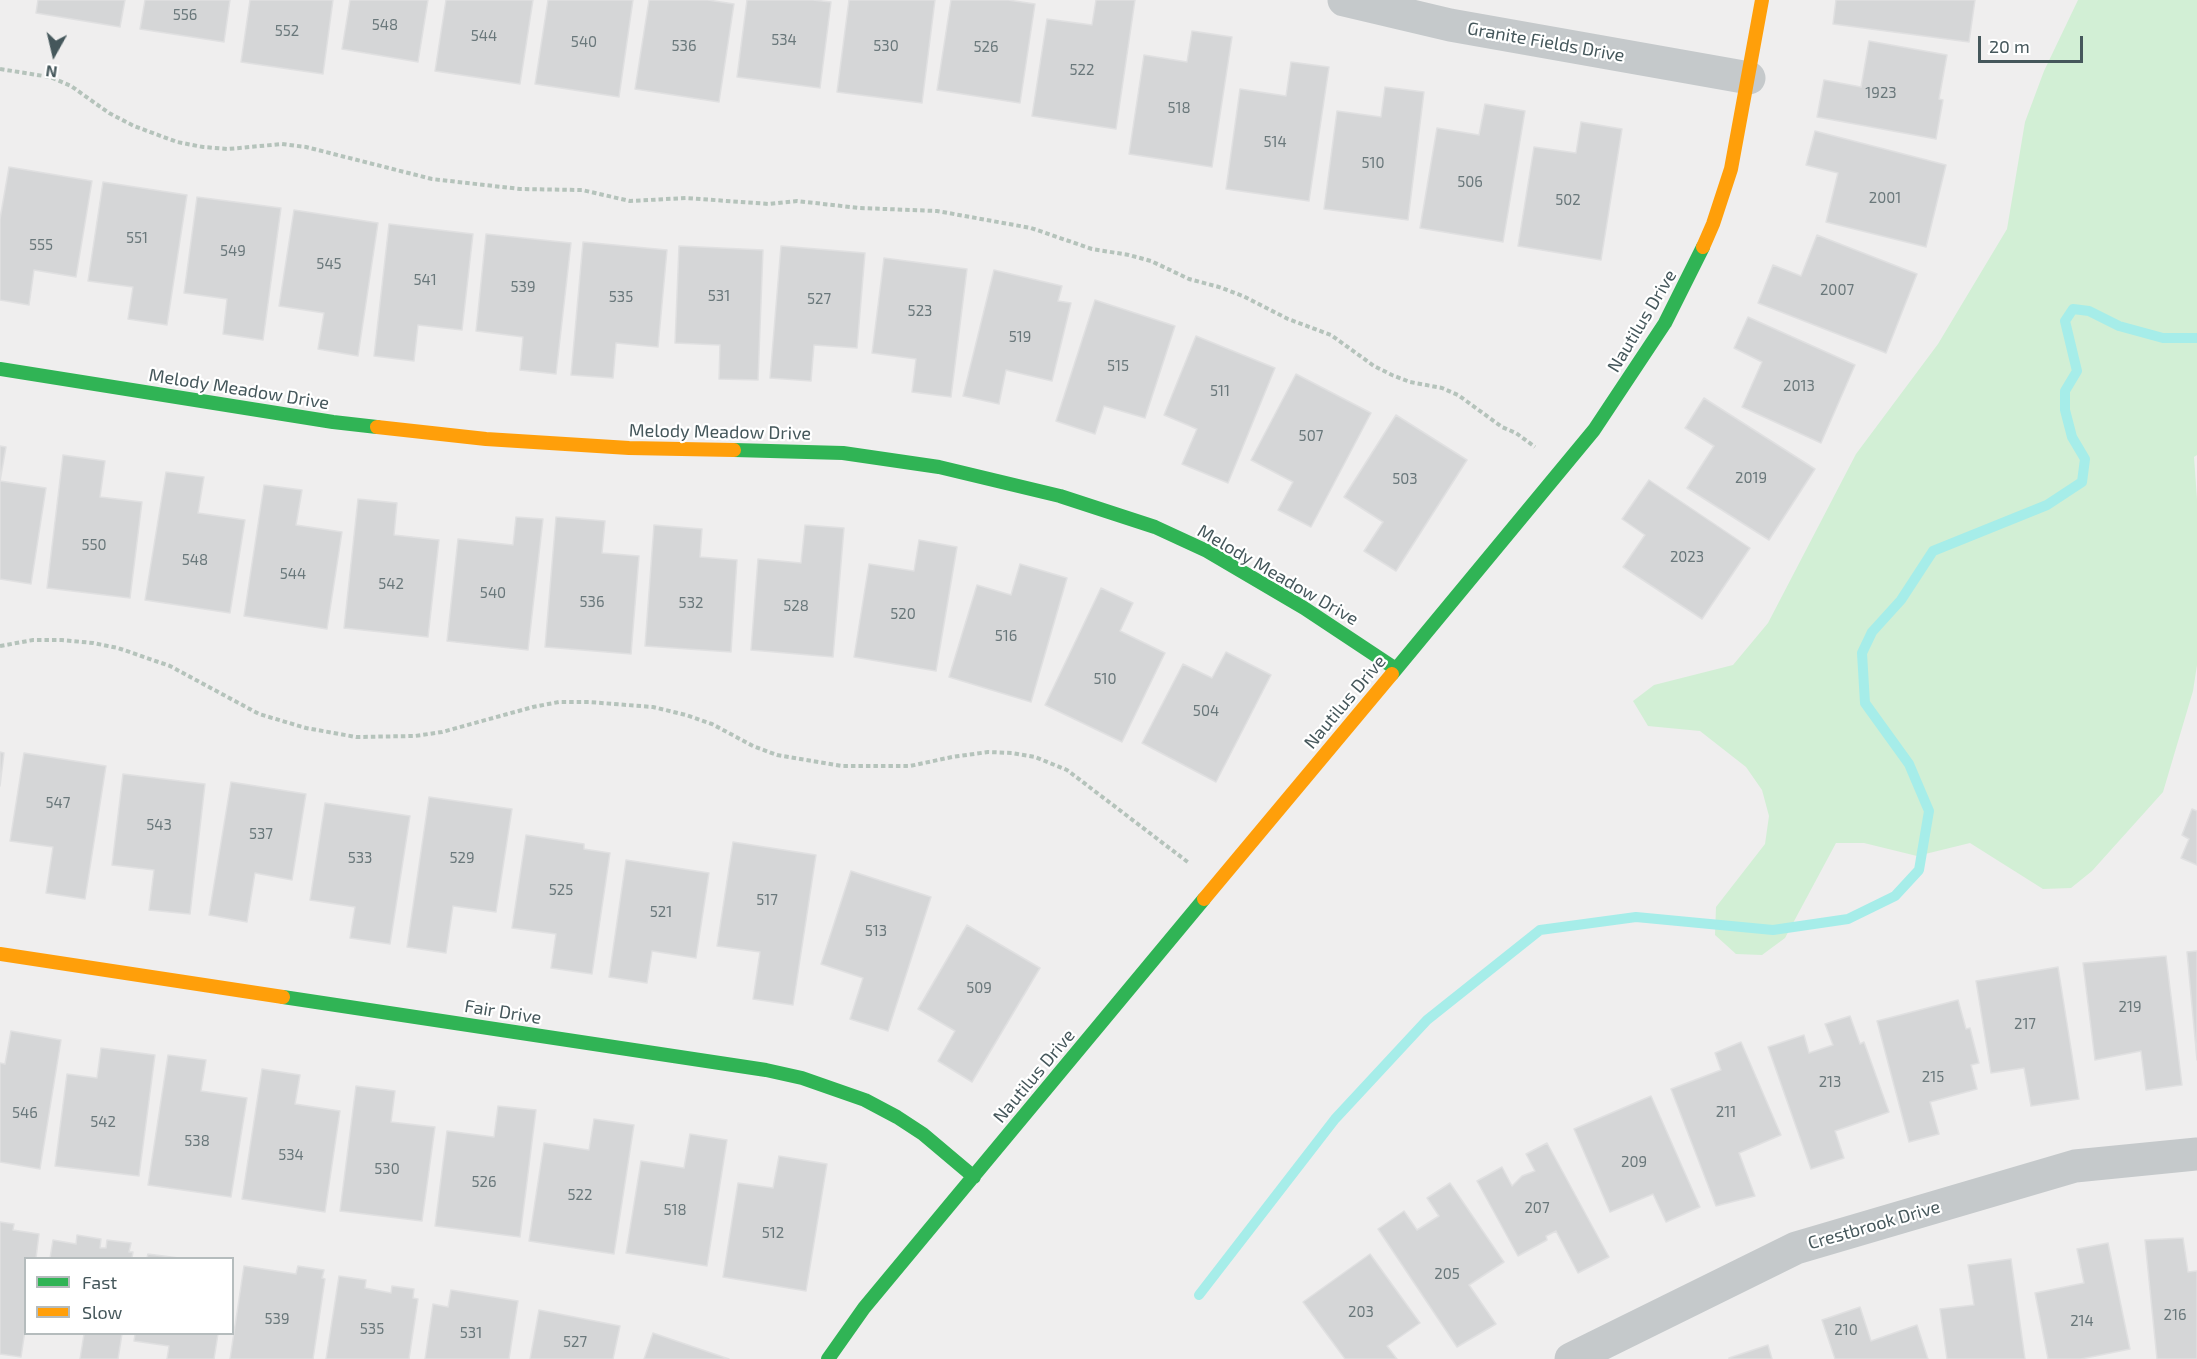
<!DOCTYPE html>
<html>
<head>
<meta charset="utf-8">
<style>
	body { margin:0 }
	#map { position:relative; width:2197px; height:1359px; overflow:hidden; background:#efeeee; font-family:"Exo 2",sans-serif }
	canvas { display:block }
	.legend { position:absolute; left:24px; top:1257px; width:210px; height:78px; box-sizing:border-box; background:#fff; border:2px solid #b5bcbd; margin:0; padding:8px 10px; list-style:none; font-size:18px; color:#45575b }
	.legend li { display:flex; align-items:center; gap:12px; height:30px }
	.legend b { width:30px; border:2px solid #b5bcbd }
	.north { position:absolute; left:24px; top:24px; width:60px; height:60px; -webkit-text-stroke:4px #fff; paint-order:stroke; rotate:188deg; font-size:16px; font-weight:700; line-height:24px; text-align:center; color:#45575b }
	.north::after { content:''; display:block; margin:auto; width:21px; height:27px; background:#45575b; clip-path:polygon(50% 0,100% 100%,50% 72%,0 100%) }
	.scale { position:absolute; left:1978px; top:36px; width:105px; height:27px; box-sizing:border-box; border:3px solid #45575b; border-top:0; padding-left:8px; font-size:18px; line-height:21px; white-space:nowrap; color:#45575b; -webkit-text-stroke:4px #fff; paint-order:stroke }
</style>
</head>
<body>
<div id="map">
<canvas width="2197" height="1359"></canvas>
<ul class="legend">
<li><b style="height:8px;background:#30b455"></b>Fast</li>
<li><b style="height:8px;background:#ff9f0a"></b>Slow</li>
</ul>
<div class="north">N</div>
<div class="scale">20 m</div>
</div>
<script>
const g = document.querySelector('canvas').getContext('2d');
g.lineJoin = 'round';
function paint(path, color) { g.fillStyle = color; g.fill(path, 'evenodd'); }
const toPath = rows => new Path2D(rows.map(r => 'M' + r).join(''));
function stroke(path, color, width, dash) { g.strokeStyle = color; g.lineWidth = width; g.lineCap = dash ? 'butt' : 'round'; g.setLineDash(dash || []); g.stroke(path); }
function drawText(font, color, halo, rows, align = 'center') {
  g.font = font + ' "Exo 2",sans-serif'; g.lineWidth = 4.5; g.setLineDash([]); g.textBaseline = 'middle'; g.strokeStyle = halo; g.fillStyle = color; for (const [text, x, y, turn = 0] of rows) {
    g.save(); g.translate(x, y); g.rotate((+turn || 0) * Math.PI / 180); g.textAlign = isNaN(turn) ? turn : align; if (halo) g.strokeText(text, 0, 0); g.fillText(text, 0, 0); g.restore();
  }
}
paint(toPath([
	[2078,0,2197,0,2197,455,2194,457,2197,499,2197,665,2193,691,2163,792,2092,871,2071,888,2043,889,1970,843,1917,856,1864,843,1836,843,1785,938,1762,955,1736,954,1715,935,1716,907,1765,844,1769,816,1762,790,1746,767,1700,731,1648,726,1633,701,1654,685,1733,665,1768,623,1856,454,1938,344,2007,229,2025,122,2044,71]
]), '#d2efd5');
stroke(toPath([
	[1199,1295,1335,1119,1427,1020,1540,930,1636,917,1773,930,1848,919,1895,896,1919,870,1929,811,1909,764,1865,703,1862,653,1872,632,1901,600,1933,551,2047,505,2082,482,2085,459,2072,437,2065,410,2065,391,2077,371,2065,321,2073,309,2089,311,2119,326,2163,338,2197,338]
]), '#a6ede9', 10);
const building = toPath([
	[38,0,125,0,120,27,36,13,38,0],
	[145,0,230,0,224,42,140,29,145,0],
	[250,0,333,0,323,74,241,62,250,0],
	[350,0,428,0,418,62,342,49,350,0],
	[446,0,533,0,520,84,435,71,446,0],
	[548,0,633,0,619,97,535,84,548,0],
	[649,0,708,0,734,4,719,102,635,89,649,0],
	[747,0,813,0,831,2,820,88,737,77,747,0],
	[849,0,935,0,922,103,837,92,849,0],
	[951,0,1008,0,1035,4,1020,103,937,90,951,0],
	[1096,0,1135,0,1116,129,1032,116,1047,19,1092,25,1096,0],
	[1836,0,1975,0,1969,42,1833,24,1836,0],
	[1192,31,1232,37,1212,167,1129,154,1144,55,1187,62,1192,31],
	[1869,41,1947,55,1939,99,1943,100,1936,139,1817,117,1824,80,1861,87,1869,41],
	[1291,62,1329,67,1309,201,1226,189,1240,89,1286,96,1291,62],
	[1385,87,1424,92,1408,220,1324,209,1337,111,1381,117,1385,87],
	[1485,104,1525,111,1503,242,1420,228,1437,128,1479,135,1485,104],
	[1581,122,1622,129,1601,260,1518,246,1534,147,1576,153,1581,122],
	[1815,131,1946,165,1926,247,1826,222,1838,173,1806,165,1815,131],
	[9,167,92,181,76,277,34,270,29,305,0,300,0,219,9,167],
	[103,182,187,195,167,325,128,319,133,287,88,281,103,182],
	[197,197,281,208,263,340,223,334,227,299,184,293,197,197],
	[294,210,378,223,358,356,318,349,324,313,279,306,294,210],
	[389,224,473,234,462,330,418,325,414,361,374,356,389,224],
	[486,234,571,243,556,374,520,370,523,337,476,331,486,234],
	[1817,235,1917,274,1886,353,1758,303,1773,265,1801,276,1817,235],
	[583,242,667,250,658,347,616,343,613,378,571,375,583,242],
	[679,246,763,250,758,380,719,379,720,345,675,343,679,246],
	[781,246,865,253,857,348,814,345,811,381,770,378,781,246],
	[884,258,967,269,951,397,912,392,916,359,872,353,884,258],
	[994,270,1062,286,1058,301,1071,303,1052,381,1006,370,999,404,963,396,994,270],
	[1095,300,1175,326,1145,418,1104,406,1095,434,1056,421,1095,300],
	[1748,317,1855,365,1821,443,1742,407,1762,362,1734,348,1748,317],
	[1196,336,1275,368,1228,483,1182,464,1197,429,1164,415,1196,336],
	[1296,374,1371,413,1311,527,1278,510,1293,482,1251,460,1296,374],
	[1704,398,1815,469,1769,540,1687,488,1714,446,1685,428,1704,398],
	[1396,415,1467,460,1396,571,1364,551,1383,522,1344,497,1396,415],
	[0,446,6,447,0,481,46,488,31,584,0,579,0,446],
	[63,455,105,461,100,497,142,502,130,598,47,588,63,455],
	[166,472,204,477,198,513,245,520,230,613,145,600,166,472],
	[1649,480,1750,548,1702,619,1623,567,1645,535,1622,519,1649,480],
	[264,485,302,490,296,525,342,532,327,629,244,616,264,485],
	[358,499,397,503,394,535,439,540,428,637,344,628,358,499],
	[516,517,543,519,528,650,447,641,458,539,513,545,516,517],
	[556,517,605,521,602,553,639,556,631,654,545,647,556,517],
	[654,525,702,529,700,557,737,560,731,652,645,646,654,525],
	[805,525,844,528,833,657,751,650,758,559,801,563,805,525],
	[919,540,957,547,936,671,854,657,869,564,914,571,919,540],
	[1020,564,1067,578,1031,702,949,677,977,585,1011,595,1020,564],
	[1101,588,1133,603,1120,631,1165,653,1122,742,1045,705,1101,588],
	[1226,652,1271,675,1216,782,1142,743,1183,664,1212,678,1226,652],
	[0,752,4,753,0,786,0,752],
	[24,753,106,766,85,899,46,893,53,847,10,841,24,753],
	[123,774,205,784,190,914,149,910,154,870,112,865,123,774],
	[231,782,306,794,292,880,255,873,247,922,209,915,231,782],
	[429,797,512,809,496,912,453,906,446,953,407,947,429,797],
	[325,803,410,816,390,944,350,938,355,907,310,900,325,803],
	[2192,809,2197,811,2197,865,2181,858,2189,839,2182,835,2192,809],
	[526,835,584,844,584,849,610,853,592,974,551,968,556,934,512,928,526,835],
	[733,842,816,855,793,1005,753,999,760,952,717,946,733,842],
	[626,860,709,873,696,958,652,951,647,983,609,977,626,860],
	[851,871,931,897,888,1031,850,1019,863,978,821,964,851,871],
	[967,925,1040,968,972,1082,938,1061,955,1031,918,1009,967,925],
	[2197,951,2197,1060,2187,952,2197,951],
	[2166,956,2182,1085,2146,1090,2141,1051,2095,1060,2083,963,2166,956],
	[2058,967,2079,1099,2031,1106,2024,1068,1991,1073,1976,981,2058,967],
	[1958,1000,1966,1029,1970,1028,1979,1063,1971,1065,1977,1089,1930,1102,1939,1134,1909,1142,1877,1021,1958,1000],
	[1850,1016,1860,1044,1864,1042,1889,1112,1835,1131,1844,1158,1811,1169,1768,1047,1804,1035,1809,1053,1833,1045,1825,1024,1850,1016],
	[11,1031,61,1040,40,1169,0,1162,0,1063,5,1064,11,1031],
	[1741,1042,1781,1135,1739,1153,1755,1196,1716,1206,1671,1089,1721,1070,1715,1053,1741,1042],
	[101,1048,155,1055,139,1176,55,1166,67,1074,97,1078,101,1048],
	[168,1055,206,1060,201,1091,247,1098,231,1197,148,1185,168,1055],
	[262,1069,300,1075,295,1104,340,1111,325,1212,242,1199,262,1069],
	[356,1086,395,1091,391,1122,435,1127,422,1221,340,1211,356,1086],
	[1651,1096,1700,1207,1666,1222,1653,1194,1610,1212,1574,1129,1651,1096],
	[498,1106,536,1110,520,1237,435,1226,447,1131,494,1137,498,1106],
	[594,1119,634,1125,614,1254,529,1241,544,1143,589,1150,594,1119],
	[690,1134,727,1140,707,1266,626,1253,641,1161,684,1168,690,1134],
	[1547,1143,1609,1257,1578,1273,1556,1231,1546,1236,1547,1240,1518,1256,1477,1181,1502,1167,1512,1186,1522,1176,1535,1171,1526,1154,1547,1143],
	[779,1156,827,1164,806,1291,723,1277,738,1183,773,1188,779,1156],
	[1450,1183,1504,1262,1469,1285,1496,1324,1457,1347,1378,1229,1404,1211,1417,1230,1439,1216,1427,1198,1450,1183],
	[0,1222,14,1224,13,1230,39,1234,36,1258,26,1258,26,1324,21,1357,0,1354,0,1222],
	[77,1235,101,1239,100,1248,106,1248,107,1240,131,1243,129,1252,133,1252,132,1258,50,1258,53,1240,76,1244,77,1235],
	[2183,1238,2188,1272,2197,1271,2197,1359,2157,1359,2145,1240,2183,1238],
	[2108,1243,2130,1349,2081,1359,2048,1359,2035,1293,2084,1283,2077,1249,2108,1243],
	[148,1254,179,1258,147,1258,148,1254],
	[1370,1254,1420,1323,1387,1346,1397,1359,1345,1359,1303,1302,1370,1254],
	[2011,1259,2025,1359,1947,1359,1940,1309,1974,1305,1968,1265,2011,1259],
	[244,1266,296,1274,298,1266,324,1270,322,1278,325,1279,313,1359,230,1359,244,1266],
	[339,1276,366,1280,365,1288,391,1293,392,1286,414,1289,413,1298,418,1299,409,1359,326,1359,339,1276],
	[451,1290,518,1301,509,1359,425,1359,433,1304,448,1307,451,1290],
	[1860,1307,1871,1341,1917,1325,1928,1359,1835,1359,1822,1320,1860,1307],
	[539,1310,620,1326,613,1359,530,1359,539,1310],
	[653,1333,729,1359,644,1359,653,1333],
	[84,1334,122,1334,118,1359,80,1359,84,1334],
	[135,1334,218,1334,214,1359,167,1359,169,1346,134,1341,135,1334],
	[1768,1345,1772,1359,1729,1359,1729,1358,1768,1345]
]);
paint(building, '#d5d6d7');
stroke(building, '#e0e0e1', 1.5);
stroke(toPath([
	[0,69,50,77,71,86,109,113,134,126,177,142,203,147,228,149,282,144,306,147,432,179,520,189,582,190,630,201,686,198,769,204,797,201,859,208,937,211,1031,228,1092,249,1129,255,1151,261,1189,279,1219,287,1243,296,1288,319,1331,335,1374,366,1392,375,1410,382,1442,388,1458,395,1502,427,1516,433,1535,447],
	[0,646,33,640,62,640,93,643,118,648,170,666,259,714,306,728,356,737,415,736,442,732,533,707,559,702,589,702,653,707,686,715,712,724,753,746,777,755,842,766,910,766,952,757,988,752,1012,753,1035,757,1067,770,1189,863]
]), '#b5c3bb', 4, [4.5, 3]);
stroke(toPath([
	[1344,0,1450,25,1749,78],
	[1571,1359,1796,1248,2075,1166,2197,1154]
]), '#c5c9cb', 33);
stroke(toPath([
	[0,369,333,422,377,427],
	[734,450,843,453,939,467,1060,496,1155,527,1207,551,1304,608,1396,669],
	[1392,674,1594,430,1665,323,1703,247],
	[283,997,766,1070,802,1078,865,1100,897,1117,923,1134,974,1177],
	[828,1359,864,1308,1204,899]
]), '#30b455', 14);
stroke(toPath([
	[1703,247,1713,224,1731,169,1762,0],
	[377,427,486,439,629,448,734,450],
	[1204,899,1392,674],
	[0,954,283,997]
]), '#ff9f0a', 14);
drawText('15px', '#6a787b', null, [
	["556",185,15],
	["548",385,25],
	["552",287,31],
	["544",484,36],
	["534",784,40],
	["540",584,42],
	["536",684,46],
	["530",886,46],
	["526",986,47],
	["522",1082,70],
	["1923",1881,93],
	["518",1179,108],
	["514",1275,142],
	["510",1373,163],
	["506",1470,182],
	["2001",1885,198],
	["502",1568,200],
	["551",137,238],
	["555",41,245],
	["549",233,251],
	["545",329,264],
	["541",425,280],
	["539",523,287],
	["2007",1837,290],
	["531",719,296],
	["535",621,297],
	["527",819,299],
	["523",920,311],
	["519",1020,337],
	["515",1118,366],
	["2013",1799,386],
	["511",1220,391],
	["507",1311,436],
	["2019",1751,478],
	["503",1405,479],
	["550",94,545],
	["2023",1687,557],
	["548",195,560],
	["544",293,574],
	["542",391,584],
	["540",493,593],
	["536",592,602],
	["532",691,603],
	["528",796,606],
	["520",903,614],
	["516",1006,636],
	["510",1105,679],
	["504",1206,711],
	["547",58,803],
	["543",159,825],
	["537",261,834],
	["533",360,858],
	["529",462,858],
	["525",561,890],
	["517",767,900],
	["521",661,912],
	["513",876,931],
	["509",979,988],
	["219",2130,1007],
	["217",2025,1024],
	["215",1933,1077],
	["213",1830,1082],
	["211",1726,1112],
	["546",25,1113],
	["542",103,1122],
	["538",197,1141],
	["534",291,1155],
	["209",1634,1162],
	["530",387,1169],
	["526",484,1182],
	["522",580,1195],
	["207",1537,1208],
	["518",675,1210],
	["512",773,1233],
	["205",1447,1274],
	["203",1361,1312],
	["216",2175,1315],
	["539",277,1319],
	["214",2082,1321],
	["535",372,1329],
	["210",1846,1330],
	["531",471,1333],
	["527",575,1342]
]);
drawText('18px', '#45575b', '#fff', [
	["Granite Fields Drive",1546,42,10],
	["Nautilus Drive",1642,321,-59],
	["Melody Meadow Drive",239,389,9],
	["Melody Meadow Drive",720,432,1],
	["Melody Meadow Drive",1278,575,30],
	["Nautilus Drive",1345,702,-50],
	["Fair Drive",503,1012,9],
	["Nautilus Drive",1034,1076,-50],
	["Crestbrook Drive",1874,1225,-16]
]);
</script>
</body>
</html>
